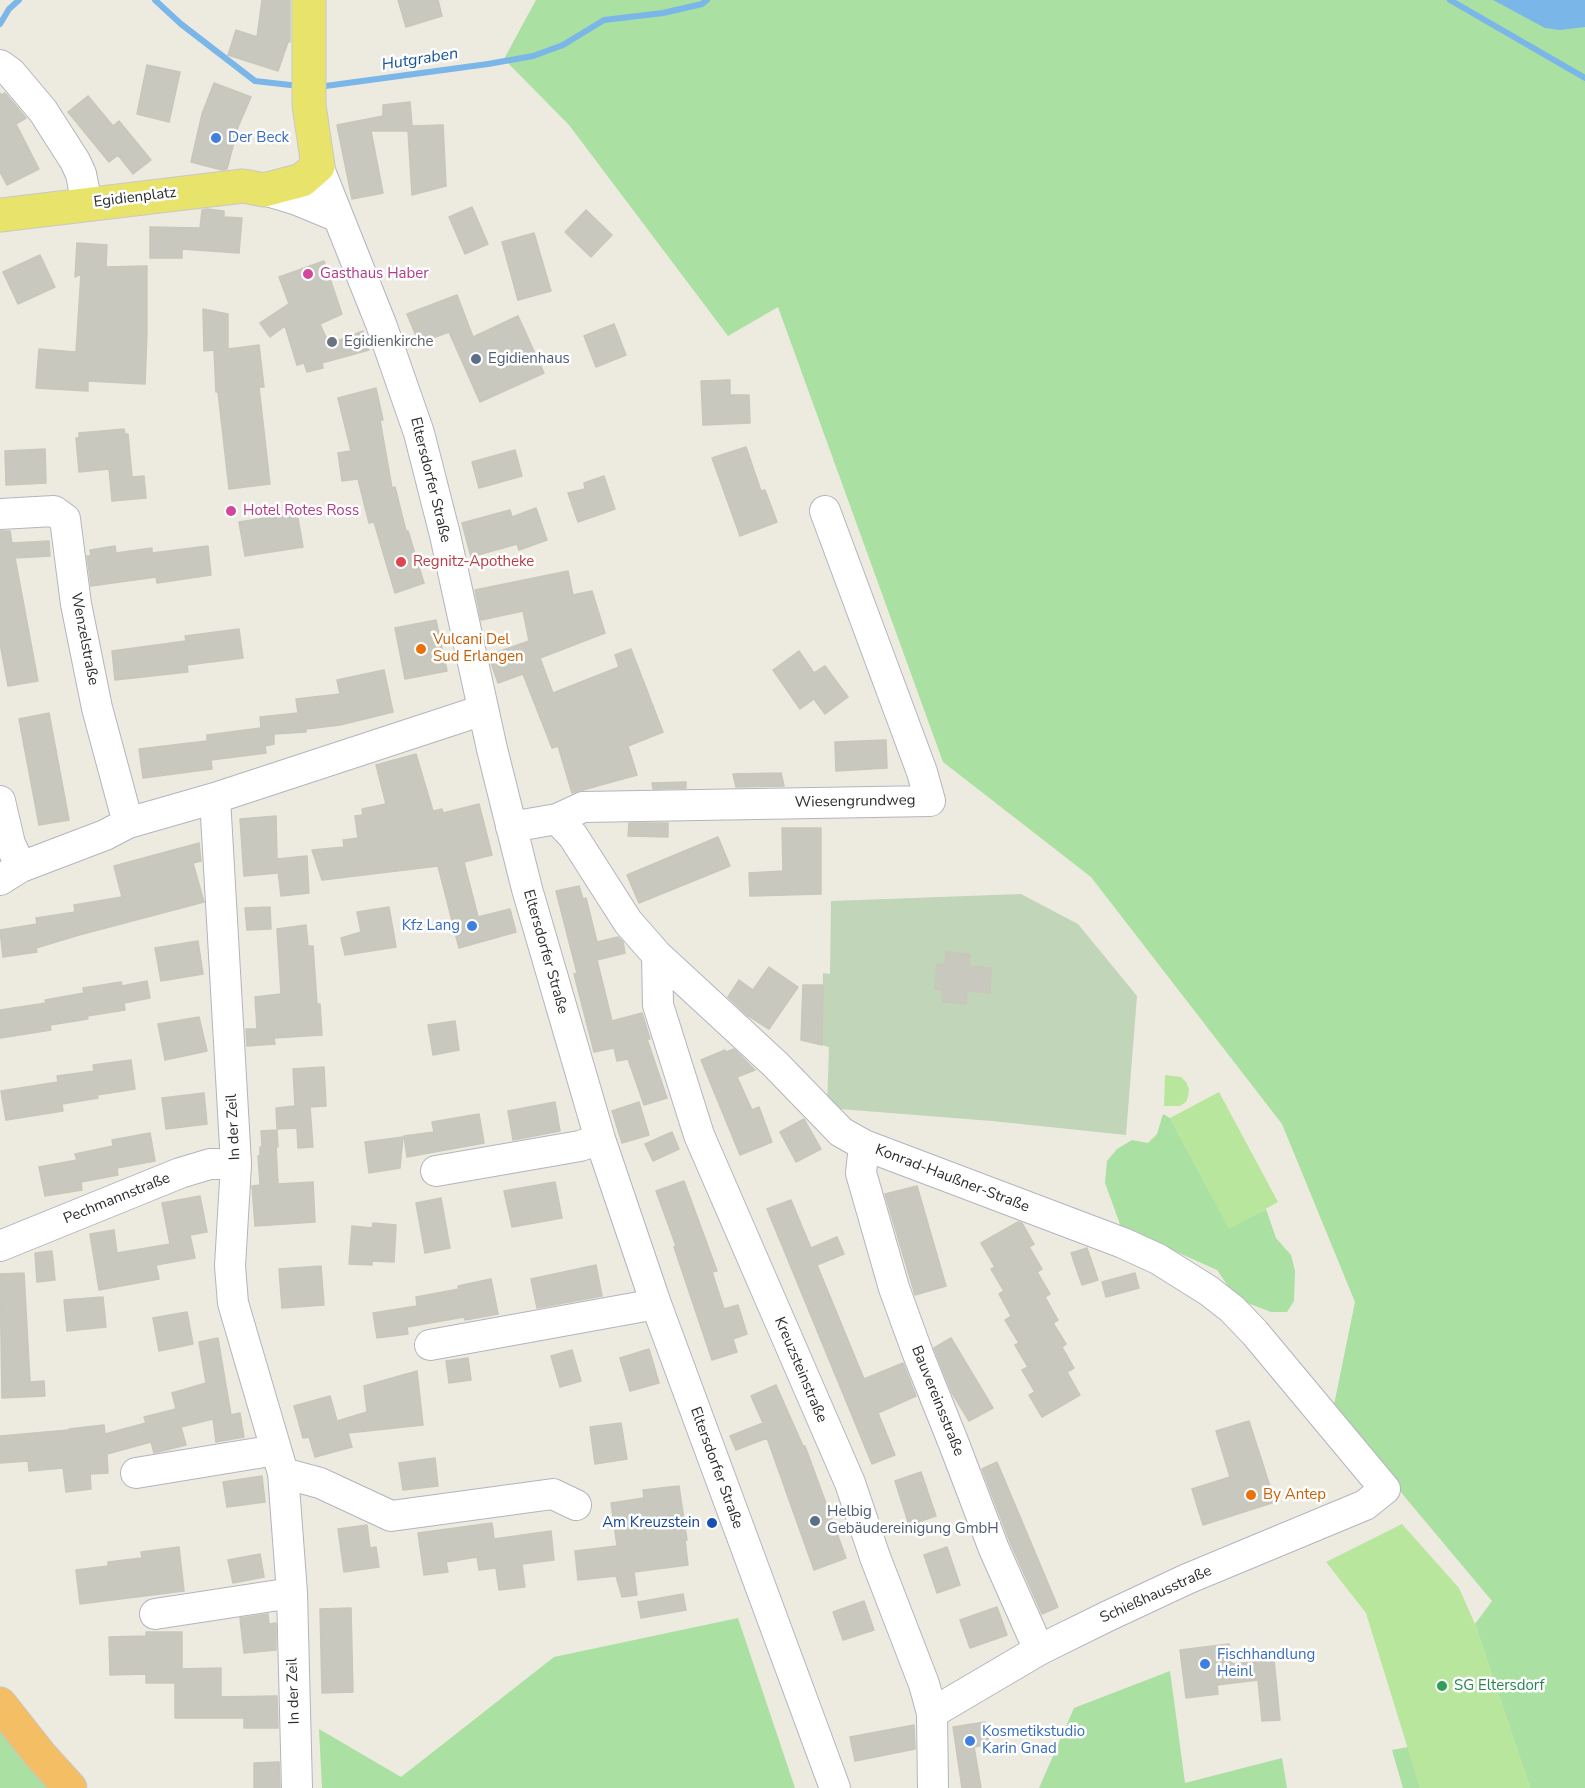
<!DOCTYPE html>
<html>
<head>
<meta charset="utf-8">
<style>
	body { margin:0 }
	canvas { display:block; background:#edeae0 }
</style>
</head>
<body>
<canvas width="1585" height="1788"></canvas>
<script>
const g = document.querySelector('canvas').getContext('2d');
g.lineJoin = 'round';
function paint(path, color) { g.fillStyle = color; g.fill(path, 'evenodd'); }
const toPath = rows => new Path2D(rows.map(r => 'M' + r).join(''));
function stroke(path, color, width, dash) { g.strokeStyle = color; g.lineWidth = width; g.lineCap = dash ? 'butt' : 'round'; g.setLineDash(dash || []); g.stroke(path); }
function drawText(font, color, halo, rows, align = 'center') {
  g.font = font + ' "Nunito Sans",sans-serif'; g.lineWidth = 5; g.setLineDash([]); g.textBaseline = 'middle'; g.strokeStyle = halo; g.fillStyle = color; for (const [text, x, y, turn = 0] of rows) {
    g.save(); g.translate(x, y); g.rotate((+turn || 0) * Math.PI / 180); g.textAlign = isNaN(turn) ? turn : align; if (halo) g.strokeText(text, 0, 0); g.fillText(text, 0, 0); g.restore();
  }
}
paint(toPath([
	[536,0,1585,0,1585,1788,1530,1788,1475,1624,1492,1601,1404,1496,1334,1405,1355,1302,1282,1124,1091,877,943,762,778,307,728,336,569,125,504,59],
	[1163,1114,1170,1118,1229,1228,1266,1209,1276,1238,1291,1255,1295,1271,1294,1301,1287,1312,1271,1312,1237,1299,1217,1270,1121,1227,1105,1183,1107,1161,1117,1149,1132,1140,1148,1143,1157,1134],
	[738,1618,795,1788,322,1788,319,1729,401,1777,554,1657],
	[1170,1671,1185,1783,1282,1758,1287,1788,1039,1788,1074,1708],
	[0,1729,49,1788,0,1788],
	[1408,1747,1420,1788,1403,1788,1392,1750]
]), '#aae0a1');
paint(toPath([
	[1021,894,1078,924,1137,996,1126,1135,992,1121,827,1108,829,1047,822,1045,823,973,830,974,831,901]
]), '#c1d6b9');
paint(toPath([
	[1165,1075,1181,1077,1186,1082,1189,1089,1188,1097,1186,1102,1180,1106,1164,1106],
	[1219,1092,1278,1202,1229,1229,1170,1118],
	[1402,1524,1459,1588,1475,1624,1530,1788,1420,1788,1366,1613,1326,1562]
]), '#b9e69d');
paint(toPath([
	[1493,0,1585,0,1585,27,1560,30,1545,28]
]), '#7bb6e8');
stroke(toPath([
	[155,0,181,24,255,81,299,86],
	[1450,0,1585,78],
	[0,24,9,9,19,0],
	[318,87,488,64,533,56,563,45,604,20,663,13,702,4,707,0]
]), '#7bb6e8', 6);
const building = toPath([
	[262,0,290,0,290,42,288,42,278,71,228,55,236,30,257,37,262,0],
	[398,0,438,0,442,16,406,27,398,0],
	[147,65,180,72,169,122,137,114,147,65],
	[214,83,251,97,238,127,227,169,222,170,191,162,202,114,214,83],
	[0,93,1,95,5,93,26,118,16,124,39,169,7,185,0,172,0,93],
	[88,96,113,126,119,121,151,160,133,174,118,155,109,162,68,112,88,96],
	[410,102,412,126,443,125,446,186,412,195,408,131,371,131,383,193,352,199,337,125,383,116,383,105,410,102],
	[472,207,488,244,465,254,449,217,472,207],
	[207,209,224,211,224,217,242,218,239,253,182,249,182,258,150,258,150,227,200,228,202,210,207,209],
	[586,210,612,235,591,257,565,232,586,210],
	[534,233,551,291,518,300,502,242,534,233],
	[77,243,107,245,106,267,147,266,147,332,145,384,88,381,88,391,36,388,39,349,76,352,81,274,75,277,77,243],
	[40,255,55,287,18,304,3,272,40,255],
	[324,261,342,314,320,324,329,344,363,331,369,350,322,363,323,368,307,372,304,363,297,365,285,326,270,337,260,323,289,304,279,277,324,261],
	[457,295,473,337,518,316,544,373,480,402,449,332,419,343,407,314,457,295],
	[203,309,228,314,228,349,259,345,264,387,259,387,270,484,229,489,218,392,216,392,214,350,204,351,203,309],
	[614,324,626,355,596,367,584,336,614,324],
	[730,380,730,395,749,395,750,423,703,425,701,381,730,380],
	[376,388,383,420,380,420,392,488,395,487,406,531,408,531,424,583,395,593,374,522,369,523,358,479,342,481,338,453,351,451,338,398,376,388],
	[124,429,125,434,128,434,132,477,144,476,146,498,112,501,109,469,79,472,76,438,79,438,79,433,124,429],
	[746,447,761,491,765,490,777,522,740,536,712,458,746,447],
	[45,449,46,483,6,485,5,451,45,449],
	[515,450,522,476,479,488,472,462,515,450],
	[604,476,615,509,578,522,568,493,585,489,584,483,604,476],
	[536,508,547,540,519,550,517,544,471,557,462,523,510,510,512,517,536,508],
	[297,513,303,547,245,556,239,522,297,513],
	[0,531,10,531,12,543,49,541,50,556,15,558,38,681,8,686,0,643,0,531],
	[115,546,116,553,152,548,152,553,208,546,211,575,157,583,156,577,91,586,87,556,91,556,90,550,115,546],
	[568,571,573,595,592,591,605,633,540,658,553,693,619,667,615,655,631,649,663,732,628,746,637,775,572,793,558,746,552,748,523,674,498,683,490,660,489,655,529,641,523,611,481,620,475,590,568,571],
	[436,620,447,671,405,679,395,628,436,620],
	[239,629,243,658,187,665,188,672,115,680,112,651,186,641,185,636,239,629],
	[799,651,814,673,825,666,848,697,825,714,814,699,800,709,773,670,799,651],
	[384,670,393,712,340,725,306,729,306,732,274,734,274,744,265,746,266,753,211,760,212,769,143,778,139,749,207,741,207,735,261,728,260,717,298,713,296,699,340,694,337,680,384,670],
	[49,713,69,820,39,825,19,719,49,713],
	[886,740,887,768,836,771,835,742,886,740],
	[416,754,433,811,442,809,443,813,479,804,492,855,464,862,478,917,510,909,516,932,459,948,438,866,322,880,312,850,344,847,343,840,358,838,355,816,363,815,362,809,386,804,376,765,416,754],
	[781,773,784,786,736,787,733,774,781,773],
	[686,782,686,788,653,789,652,783,686,782],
	[276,816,277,859,307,856,309,893,281,896,277,862,277,873,244,876,240,819,276,816],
	[629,823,668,823,668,837,628,836,629,823],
	[782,828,821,828,821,894,750,896,749,873,783,871,782,828],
	[718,837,730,866,639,903,627,875,718,837],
	[199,843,201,861,193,863,204,902,79,935,36,948,37,952,3,957,0,930,37,924,36,918,75,912,74,905,122,897,114,866,199,843],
	[579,886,583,899,586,898,597,942,618,937,623,942,625,953,597,960,612,1021,642,1013,650,1039,647,1039,667,1098,644,1105,628,1059,617,1061,614,1048,594,1052,574,974,577,973,556,891,579,886],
	[270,907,271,929,247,930,245,908,270,907],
	[389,907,396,947,345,955,341,938,361,932,357,912,389,907],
	[306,925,308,946,313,946,317,1004,320,1004,322,1035,274,1038,275,1044,247,1046,246,1029,257,1029,255,997,281,994,277,929,306,925],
	[198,941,203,974,161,981,155,948,198,941],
	[946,952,970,954,969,966,991,968,990,993,967,991,966,1004,942,1002,943,990,935,989,937,964,945,965,946,952],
	[769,967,798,987,769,1029,747,1015,728,997,739,980,753,990,769,967],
	[147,981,150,998,124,1003,125,1010,87,1016,88,1019,50,1025,51,1030,0,1038,0,1010,46,1003,45,1000,84,993,83,988,121,982,122,986,147,981],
	[803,985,823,985,822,1045,801,1040,803,985],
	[199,1017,207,1051,165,1060,158,1024,199,1017],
	[455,1021,459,1050,433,1055,428,1025,455,1021],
	[734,1049,755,1070,737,1077,752,1110,759,1107,772,1142,740,1155,701,1060,725,1050,726,1052,734,1049],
	[131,1060,135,1089,97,1095,98,1098,62,1104,63,1111,6,1120,1,1091,58,1082,57,1076,94,1071,93,1065,131,1060],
	[324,1067,326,1106,310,1107,313,1147,298,1148,297,1128,277,1129,276,1108,295,1106,293,1069,324,1067],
	[204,1093,207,1124,166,1129,162,1098,204,1093],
	[555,1102,560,1131,513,1140,508,1111,555,1102],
	[639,1102,649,1135,622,1143,612,1111,639,1102],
	[479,1114,484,1143,407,1157,404,1136,434,1132,432,1122,479,1114],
	[804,1119,821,1149,796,1162,780,1132,804,1119],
	[277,1130,278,1147,276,1146,278,1184,313,1182,315,1222,255,1226,252,1186,260,1185,258,1156,260,1156,260,1147,266,1146,262,1146,261,1131,277,1130],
	[672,1132,679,1149,653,1161,645,1144,672,1132],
	[150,1133,155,1161,117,1168,118,1175,81,1182,82,1190,45,1196,39,1167,77,1160,75,1154,113,1146,112,1140,150,1133],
	[403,1137,400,1168,369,1173,365,1142,403,1137],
	[684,1181,717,1271,712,1272,724,1309,738,1305,747,1334,733,1339,737,1352,712,1360,674,1247,676,1246,656,1191,684,1181],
	[555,1182,562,1218,512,1227,504,1191,555,1182],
	[917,1186,946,1286,915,1295,885,1194,917,1186],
	[200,1196,207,1232,190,1235,195,1258,156,1265,159,1279,99,1290,90,1234,114,1230,117,1253,170,1244,162,1203,200,1196],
	[441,1198,450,1248,425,1253,416,1203,441,1198],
	[791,1200,811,1248,837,1237,844,1254,817,1265,864,1379,903,1363,916,1396,878,1413,895,1455,872,1464,767,1209,791,1200],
	[1018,1222,1022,1223,1034,1244,1029,1247,1042,1269,1037,1272,1050,1294,1045,1297,1058,1320,1053,1323,1066,1344,1062,1347,1074,1368,1067,1372,1080,1395,1042,1417,1029,1395,1035,1392,1022,1370,1028,1367,1015,1345,1019,1343,1005,1320,1011,1316,999,1294,1004,1291,991,1269,995,1267,981,1243,1018,1222],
	[373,1223,396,1225,394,1262,372,1261,372,1265,349,1264,352,1226,372,1228,373,1223],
	[1087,1248,1098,1280,1082,1285,1071,1253,1087,1248],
	[52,1251,55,1280,37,1282,35,1253,52,1251],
	[596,1265,602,1296,537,1308,531,1279,596,1265],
	[321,1266,324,1305,282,1308,279,1269,321,1266],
	[24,1273,30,1382,44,1381,45,1396,2,1398,0,1274,24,1273],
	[1135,1273,1139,1288,1106,1297,1102,1282,1135,1273],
	[491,1279,498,1314,465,1320,464,1317,407,1327,408,1334,377,1338,373,1313,417,1306,416,1297,459,1289,458,1286,491,1279],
	[103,1297,106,1327,67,1331,64,1300,103,1297],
	[187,1312,193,1344,159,1351,153,1318,187,1312],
	[218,1338,231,1415,240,1413,244,1437,216,1442,213,1419,181,1427,186,1445,154,1453,151,1442,107,1454,108,1473,90,1474,91,1489,66,1492,63,1468,29,1471,28,1461,0,1463,0,1436,69,1430,69,1429,104,1425,105,1434,146,1423,144,1417,176,1409,172,1393,206,1383,199,1342,218,1338],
	[951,1338,993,1408,969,1421,952,1393,934,1348,951,1338],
	[649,1349,659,1383,630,1391,620,1358,649,1349],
	[572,1350,581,1381,560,1387,551,1356,572,1350],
	[468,1358,471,1380,449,1383,446,1361,468,1358],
	[417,1371,423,1425,348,1433,352,1447,315,1457,309,1437,303,1438,294,1406,330,1396,337,1421,367,1412,364,1386,417,1371],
	[776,1385,803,1446,805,1446,846,1558,814,1570,767,1438,736,1450,730,1436,763,1423,751,1396,776,1385],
	[1249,1421,1275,1502,1203,1525,1192,1489,1230,1477,1216,1431,1249,1421],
	[621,1423,627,1459,595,1464,590,1427,621,1423],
	[435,1458,438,1486,403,1490,399,1463,435,1458],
	[997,1462,1058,1607,1042,1614,1010,1542,982,1469,997,1462],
	[921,1472,936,1516,909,1525,895,1481,921,1472],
	[262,1476,265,1502,227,1507,223,1482,262,1476],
	[679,1486,687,1540,685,1540,688,1565,634,1572,637,1595,622,1597,616,1576,578,1580,575,1551,617,1546,611,1503,644,1498,643,1490,679,1486],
	[492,1523,494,1539,551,1531,554,1560,522,1564,525,1587,499,1590,496,1568,479,1570,477,1557,446,1562,448,1572,424,1575,418,1533,492,1523],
	[367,1525,370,1548,376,1547,379,1567,344,1572,338,1529,367,1525],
	[179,1547,184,1591,80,1604,76,1570,108,1566,108,1562,142,1558,141,1552,179,1547],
	[947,1547,960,1585,937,1593,924,1555,947,1547],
	[260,1554,264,1577,233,1583,228,1560,260,1554],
	[683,1594,686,1610,641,1618,638,1602,683,1594],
	[864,1601,874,1630,843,1640,833,1612,864,1601],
	[997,1607,1007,1635,970,1648,960,1620,997,1607],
	[351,1608,353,1692,322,1693,320,1609,351,1608],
	[268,1614,269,1624,276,1623,276,1650,244,1653,240,1618,268,1614],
	[146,1632,182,1632,182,1669,221,1668,221,1697,277,1696,278,1728,244,1728,244,1718,175,1718,175,1683,146,1683,146,1674,110,1675,109,1637,146,1636,146,1632],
	[1229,1644,1232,1664,1274,1660,1280,1720,1262,1721,1258,1680,1217,1685,1218,1694,1186,1698,1180,1650,1229,1644],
	[985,1722,989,1744,974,1747,981,1788,962,1788,953,1727,985,1722],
	[914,1725,915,1749,855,1761,850,1737,914,1725],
	[279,1762,280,1788,254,1788,254,1763,279,1762]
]);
paint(building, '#c9c8be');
stroke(building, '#c9c6ba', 1.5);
const minor = toPath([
	[0,65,11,73,43,111,75,161,81,174,87,204],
	[318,166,381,324,419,433,445,535,492,749,527,889,600,1139,656,1304,835,1788],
	[264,190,297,200,338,217],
	[0,514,54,511,65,519,76,604,97,708,128,823],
	[215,798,236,1164,230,1266,233,1303,283,1473,292,1593,297,1788],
	[0,801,10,844,21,867],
	[557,819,573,836,628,922,657,955,775,1064,841,1132,864,1145,1123,1243,1158,1259,1209,1291,1232,1309,1255,1333,1385,1489,1365,1505,1187,1579,1108,1616,1039,1650,932,1713],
	[511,827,557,819,583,807,930,801,922,772,825,511],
	[0,880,21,867,105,835,128,823,215,798,483,710],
	[657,955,658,1005,699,1135,850,1483,875,1557,924,1684,932,1713,933,1788],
	[864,1145,861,1173,894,1288,918,1354,954,1444,994,1549,1039,1650],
	[436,1171,580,1146,600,1139],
	[0,1246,180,1173,210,1164,236,1164],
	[430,1345,656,1304],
	[136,1473,276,1450],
	[283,1473,320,1483,391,1516,553,1494,576,1505],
	[155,1614,292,1593]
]);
const major = toPath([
	[0,215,243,186,264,190,302,180,318,166,309,105,309,0]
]);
const highway = toPath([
	[0,1704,41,1756,70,1788]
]);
stroke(minor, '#b4b4bf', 32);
stroke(major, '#c8c8c8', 35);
stroke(highway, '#c8c8c8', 35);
stroke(minor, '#fff', 30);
stroke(major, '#e8e36a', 33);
stroke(highway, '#f4be64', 33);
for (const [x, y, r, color] of [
	[216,138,6,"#3f7fe0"],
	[308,274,6,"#d1479c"],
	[332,342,6,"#6b7280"],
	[476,359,6,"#5c6f8a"],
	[231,511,6,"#d1479c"],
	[401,562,6,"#e0444e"],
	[421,649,6,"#e8710a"],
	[472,926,6,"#3f7fe0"],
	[1251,1495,6,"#e8710a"],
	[815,1521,6,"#5c6f8a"],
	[712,1523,6,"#1a4fb4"],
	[1205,1664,6,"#3f7fe0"],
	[1442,1686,6,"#2e9e5b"],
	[970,1741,6,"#3f7fe0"]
]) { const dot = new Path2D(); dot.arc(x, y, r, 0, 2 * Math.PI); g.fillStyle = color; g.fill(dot); stroke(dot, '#fff', 2); }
drawText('15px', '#366cbe', '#fff', [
	["Der Beck",228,138],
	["Kfz Lang",460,926,"right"],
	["Fischhandlung",1217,1655],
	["Heinl",1217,1672],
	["Kosmetikstudio",982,1732],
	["Karin Gnad",982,1749]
], 'left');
drawText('15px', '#2d2d2d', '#fff', [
	["Egidienplatz",135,198,-7],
	["Eltersdorfer Straße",430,480,76],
	["Wenzelstraße",84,639,79],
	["Wiesengrundweg",855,802,-1],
	["Eltersdorfer Straße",545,952,74],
	["In der Zeil",234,1127,-93],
	["Konrad-Haußner-Straße",952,1179,21],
	["Pechmannstraße",117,1199,-22],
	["Kreuzsteinstraße",800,1370,67],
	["Bauvereinsstraße",937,1401,68],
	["Eltersdorfer Straße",716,1468,70],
	["Schießhausstraße",1156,1595,-24],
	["In der Zeil",294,1691,-92]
]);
drawText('15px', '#b23c85', '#fff', [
	["Gasthaus Haber",320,274],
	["Hotel Rotes Ross",243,511]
], 'left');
drawText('15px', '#5b616d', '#fff', [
	["Egidienkirche",344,342]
], 'left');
drawText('15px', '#4e5e75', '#fff', [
	["Egidienhaus",488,359],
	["Helbig",827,1512],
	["Gebäudereinigung GmbH",827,1529]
], 'left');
drawText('15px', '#be3a42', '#fff', [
	["Regnitz-Apotheke",413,562]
], 'left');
drawText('15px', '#c56008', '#fff', [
	["Vulcani Del",433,640],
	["Sud Erlangen",433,657],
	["By Antep",1263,1495]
], 'left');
drawText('15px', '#164399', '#fff', [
	["Am Kreuzstein",700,1523]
], 'right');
drawText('15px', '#27864d', '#fff', [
	["SG Eltersdorf",1454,1686]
], 'left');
drawText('italic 16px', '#165297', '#fff', [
	["Hutgraben",420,60,-9]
]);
</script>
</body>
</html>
